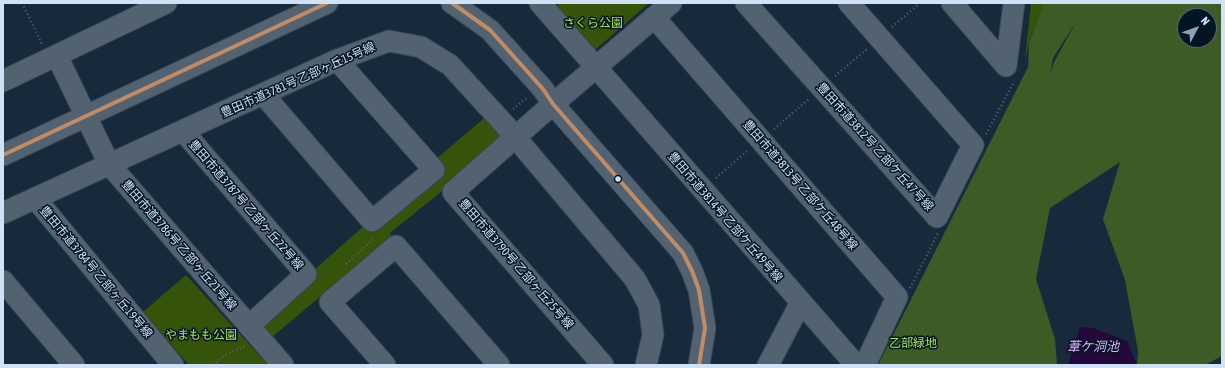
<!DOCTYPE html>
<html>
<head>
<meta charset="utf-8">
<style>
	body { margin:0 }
	#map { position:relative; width:1225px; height:368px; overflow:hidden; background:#162a3c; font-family:"Asap Condensed",sans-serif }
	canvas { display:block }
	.frame { position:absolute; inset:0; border:4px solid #cee2f8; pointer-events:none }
	.north { position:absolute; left:1177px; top:8px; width:40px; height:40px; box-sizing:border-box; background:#051422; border:1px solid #556678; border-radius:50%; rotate:49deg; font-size:11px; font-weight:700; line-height:16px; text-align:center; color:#cee2f8 }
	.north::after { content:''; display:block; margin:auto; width:14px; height:18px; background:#8ea2b6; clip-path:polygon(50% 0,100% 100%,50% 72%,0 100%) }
</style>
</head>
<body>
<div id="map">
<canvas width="1225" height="368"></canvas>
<div class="frame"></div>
<div class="north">N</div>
</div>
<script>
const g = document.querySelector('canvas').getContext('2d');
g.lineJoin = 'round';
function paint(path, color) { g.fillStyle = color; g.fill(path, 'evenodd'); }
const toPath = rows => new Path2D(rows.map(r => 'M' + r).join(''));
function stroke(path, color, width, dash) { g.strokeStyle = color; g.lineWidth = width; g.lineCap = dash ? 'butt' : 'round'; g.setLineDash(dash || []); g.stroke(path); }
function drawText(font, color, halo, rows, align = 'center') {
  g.font = font + ' "Asap Condensed","Noto Sans JP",sans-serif'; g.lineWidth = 3; g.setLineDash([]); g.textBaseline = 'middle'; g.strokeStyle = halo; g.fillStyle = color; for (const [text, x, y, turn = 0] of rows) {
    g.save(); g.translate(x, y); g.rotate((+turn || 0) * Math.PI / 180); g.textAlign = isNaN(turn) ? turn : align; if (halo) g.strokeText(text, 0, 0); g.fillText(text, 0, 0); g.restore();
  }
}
paint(toPath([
	[560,3,649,3,595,50,553,9],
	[1031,3,1045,3,1030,39,1025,60],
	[489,114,504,136,442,191,390,233,392,236,271,338,260,324,313,271,366,224,436,159],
	[186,275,268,365,189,365,143,312]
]), '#35540a');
paint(toPath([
	[1043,3,1222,3,1222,356,1205,365,1137,365,1138,351,1125,280,1103,219,1120,162,1050,208,1036,279,1055,339,1057,365,878,365,1028,67,1029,43,1043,6],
	[1185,16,1209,16,1209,40,1185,40],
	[1076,22,1054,62,1050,75,1053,58]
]), '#3e5a25');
paint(toPath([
	[1080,327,1093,328,1127,341,1137,365,1068,365]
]), '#25083a');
const minor = toPath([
	[452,3,490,30,543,89,553,104,683,253,692,271,699,290,705,328,699,365],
	[540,3,856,365],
	[746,3,937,217,973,145,849,3],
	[952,3,1006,66],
	[654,17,897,297,865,365],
	[57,56,109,164,283,365],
	[1006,66,1014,3],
	[3,81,166,3],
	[263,94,372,221,434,170,337,60],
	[183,131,306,274,249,326],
	[3,155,327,3],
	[35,198,173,365],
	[3,213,337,60,389,41,421,47,450,65,505,125,635,279,649,305,653,335,646,365],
	[3,281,74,365],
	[385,365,330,302,396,246,499,365],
	[603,365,453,192,553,104,671,3],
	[768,365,801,302]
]);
stroke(minor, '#384554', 23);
stroke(toPath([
	[22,3,42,44],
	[892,27,920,3],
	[835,76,867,49],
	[513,109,528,97],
	[774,129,810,98],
	[986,134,1014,82],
	[716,178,747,151],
	[346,264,375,238],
	[910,288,938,233],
	[213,365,225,355,245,346]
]), '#556472', 2.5, [1, 3]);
stroke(minor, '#536271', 21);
stroke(toPath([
	[452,3,490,30,543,89,553,104,683,253,692,271,699,290,705,328,699,365],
	[3,155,327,3]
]), '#c18c65', 4);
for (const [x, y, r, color] of [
	[618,179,3.5,"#cee2f8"]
]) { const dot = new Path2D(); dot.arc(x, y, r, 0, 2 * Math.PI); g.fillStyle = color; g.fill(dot); stroke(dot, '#051422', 1.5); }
drawText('12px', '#a7e852', '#051422', [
	["さくら公園",593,23],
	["やまもも公園",201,335],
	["乙部緑地",913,343]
]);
drawText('12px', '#cee2f8', '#051422', [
	["豊田市道3781号 乙部ヶ丘15号線",298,80,-24],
	["豊田市道3812号 乙部ケ丘47号線",875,147,48],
	["豊田市道3813号 乙部ケ丘48号線",800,185,49],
	["豊田市道3787号 乙部ヶ丘22号線",246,205,49],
	["豊田市道3814号 乙部ケ丘49号線",725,217,49],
	["豊田市道3786号 乙部ヶ丘21号線",179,245,49],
	["豊田市道3790号 乙部ヶ丘25号線",516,264,49],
	["豊田市道3784号 乙部ヶ丘19号線",96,272,50]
]);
drawText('italic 13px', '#ddb2ff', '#051422', [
	["葦ケ洞池",1093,347]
]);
</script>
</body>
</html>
